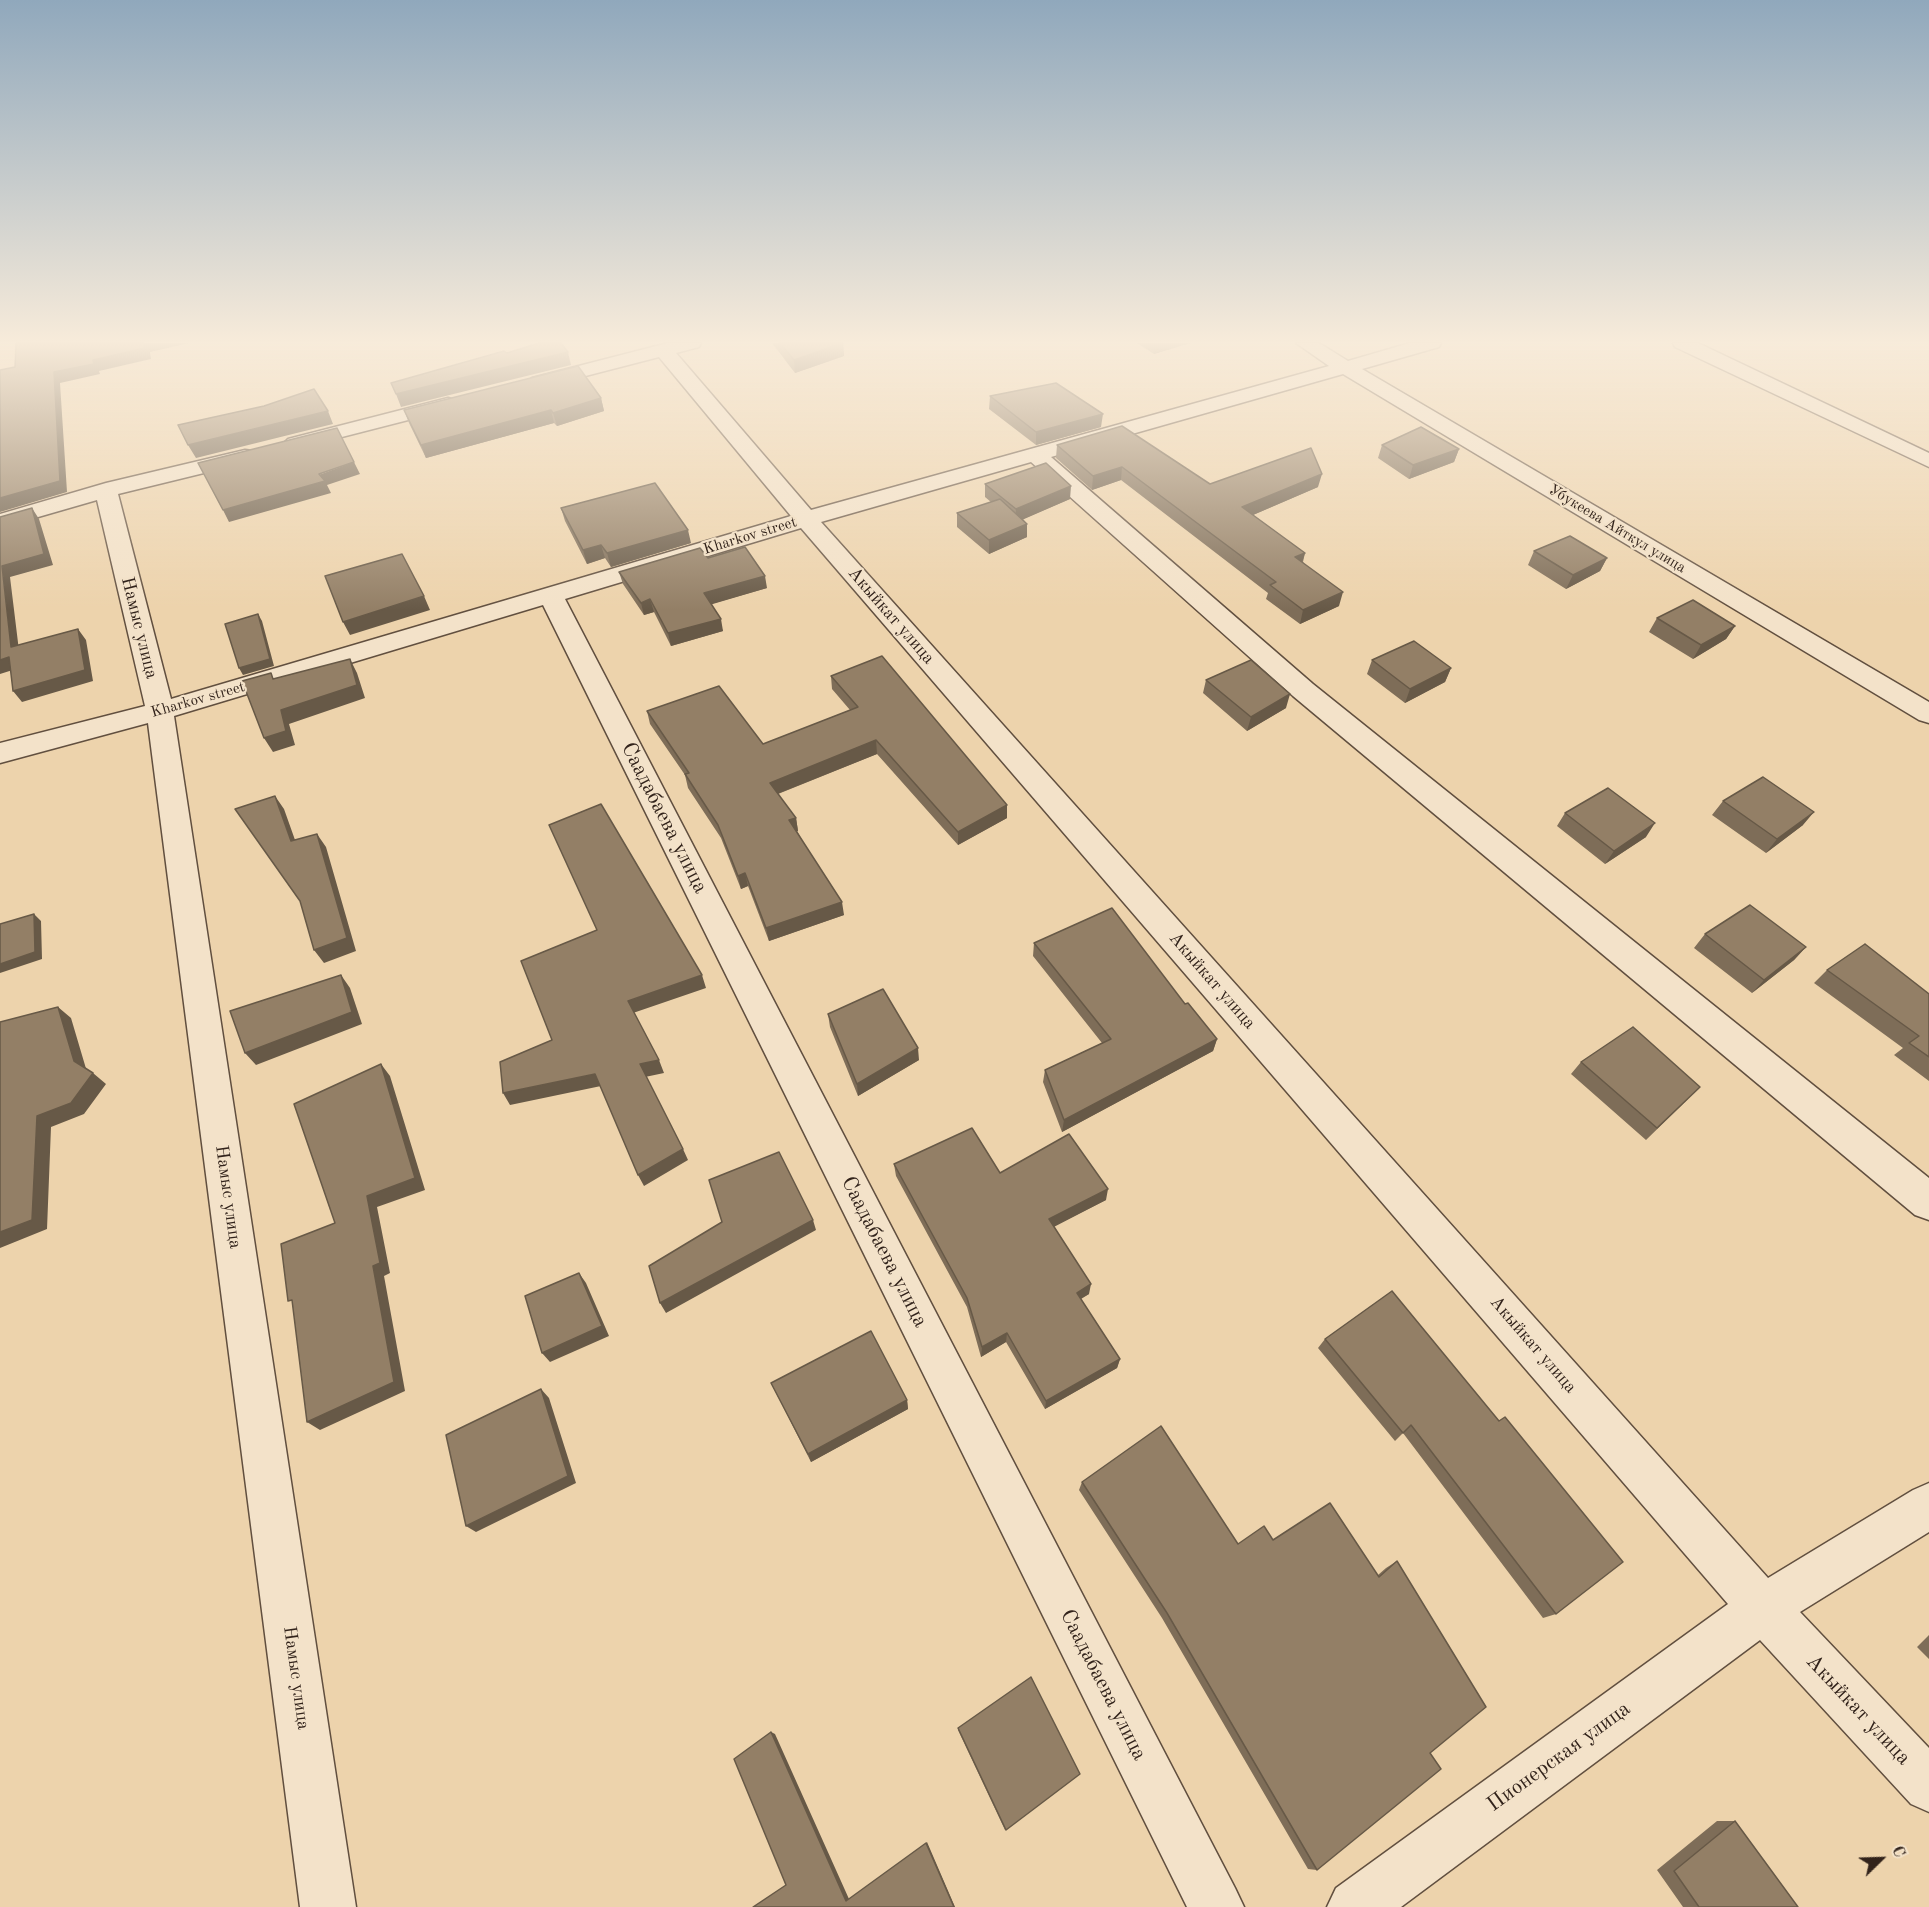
<!DOCTYPE html>
<html>
<head>
<meta charset="utf-8">
<style>
	body { margin:0 }
	#map { position:relative; width:1929px; height:1907px; overflow:hidden; background:#edd3ac; font-family:"Old Standard TT",serif }
	canvas { display:block }
	.north { position:absolute; left:1851px; top:1829px; width:60px; height:60px; -webkit-text-stroke:4px #f3e2c9; paint-order:stroke; rotate:67deg; font-size:16px; font-weight:700; line-height:24px; text-align:center; color:#32231b }
	.north::after { content:''; display:block; margin:auto; width:21px; height:27px; background:#32231b; clip-path:polygon(50% 0,100% 100%,50% 72%,0 100%) }
</style>
</head>
<body>
<div id="map">
<canvas width="1929" height="1907"></canvas>
<div class="north">С</div>
</div>
<script>
const g = document.querySelector('canvas').getContext('2d');
g.lineJoin = 'round';
const toPath = rows => new Path2D(rows.map(r => 'M' + r).join(''));
function stroke(path, color, width, dash) { g.strokeStyle = color; g.lineWidth = width; g.lineCap = dash ? 'butt' : 'round'; g.setLineDash(dash || []); g.stroke(path); }
function paint(path, color) { g.fillStyle = color; g.fill(path, 'evenodd'); }
function drawText(font, color, halo, rows, align = 'center') {
  g.font = font + ' "Old Standard TT",serif'; g.lineWidth = 4.5; g.setLineDash([]); g.textBaseline = 'middle'; g.strokeStyle = halo; g.fillStyle = color; for (const [text, x, y, turn = 0] of rows) {
    g.save(); g.translate(x, y); g.rotate((+turn || 0) * Math.PI / 180); g.textAlign = isNaN(turn) ? turn : align; if (halo) g.strokeText(text, 0, 0); g.fillText(text, 0, 0); g.restore();
  }
}
const street = toPath([
	[668,343,701,343,699,347,676,353,811,510,1329,366,1296,343,1319,343,1348,361,1410,343,1441,343,1439,347,1362,369,1929,702,1929,723,1919,720,1343,374,1051,457,1313,684,1929,1178,1929,1220,1915,1215,1293,696,1031,462,821,522,1768,1578,1913,1490,1929,1483,1929,1532,1800,1612,1929,1748,1929,1812,1911,1804,1760,1640,1401,1907,1327,1907,1336,1888,1728,1604,801,528,565,599,1235,1888,1244,1907,1187,1907,543,605,174,716,356,1907,300,1907,148,723,0,763,0,743,145,706,97,500,0,528,0,514,106,483,245,450,253,451,256,456,253,461,118,494,171,699,791,516,659,357,539,388,532,386,529,382,532,378,668,343],
	[1673,343,1698,343,1929,453,1929,467,1675,347,1673,343],
	[448,398,455,400,458,404,455,408,295,449,288,447,284,443,288,439,448,398]
]);
stroke(street, '#614f3f', 3);
paint(street, '#f3e2c9');
paint(toPath([
	[772,343,843,343,844,356,795,373],
	[1137,343,1190,343,1154,354],
	[990,396,1101,427,1036,445,989,409],
	[601,398,604,411,557,426,554,423,426,458,409,423,404,410],
	[1057,445,1210,484,1318,487,1253,515,1305,553,1303,562,1339,606,1300,624,1266,599,1268,593,1121,480,1092,490,1056,458],
	[1382,445,1459,449,1454,462,1409,479,1378,458],
	[985,484,1070,499,1023,519,1027,524,1027,537,989,554,957,527,957,513,991,502,985,497],
	[561,508,691,543,611,567,605,558,587,564,565,521],
	[1534,551,1607,558,1600,571,1566,589,1528,565],
	[708,558,767,588,711,604,723,631,671,646,654,612,644,615,623,584,619,572],
	[1657,618,1735,626,1726,639,1693,659,1649,632],
	[1372,660,1451,668,1445,682,1405,703,1367,674],
	[831,676,1007,805,1007,818,958,845,877,754,778,794,796,818,798,831,797,831,844,915,769,941,748,886,741,889,721,838,688,788,685,775,650,724,647,711,763,744,850,710,832,689],
	[1206,680,1286,708,1247,731,1203,693],
	[1723,801,1803,825,1766,853,1712,815],
	[1565,813,1646,837,1605,864,1557,826],
	[1705,934,1806,947,1794,960,1752,993,1694,948],
	[1034,943,1185,1004,1217,1039,1213,1051,1062,1132,1043,1082,1045,1070,1102,1043,1033,956],
	[1827,970,1929,994,1929,1081,1894,1055,1903,1048,1814,983],
	[828,1014,919,1060,858,1096,830,1027],
	[1581,1062,1688,1099,1646,1140,1571,1074],
	[894,1164,1000,1173,1106,1200,1054,1226,1089,1294,1081,1299,1120,1359,1117,1368,1045,1409,1006,1342,981,1357,967,1307,896,1176],
	[1392,1291,1556,1614,1543,1618,1403,1433,1395,1441,1318,1348,1325,1339],
	[771,1383,907,1400,908,1409,811,1462],
	[1082,1482,1238,1544,1273,1540,1378,1575,1386,1568,1397,1561,1430,1753,1317,1870,1308,1869,1162,1618,1079,1490],
	[1929,1635,1929,1659,1917,1647],
	[958,1728,1006,1830,1005,1830,958,1730],
	[1717,1821,1735,1821,1798,1907,1683,1907,1657,1870]
]), '#7e6d58');
paint(toPath([
	[144,343,189,343,150,352,151,359,99,371,100,374,60,383,67,492,0,512,0,498,54,372,93,360],
	[843,343,844,356,795,373,794,360],
	[1155,343,1190,343,1154,354],
	[568,352,571,365,401,407,396,394],
	[601,398,604,411,557,426,553,413],
	[551,410,554,423,426,458,421,445],
	[328,411,333,424,196,458,188,445],
	[1103,414,1101,427,1036,445,1036,432],
	[1459,449,1454,462,1409,479,1413,465],
	[354,462,360,474,327,485,331,493,229,522,223,510],
	[1122,467,1121,480,1092,490,1093,476],
	[1322,474,1318,487,1239,521,1242,507],
	[1071,486,1070,499,1015,523,1016,509],
	[32,508,39,519,53,565,10,577,20,659,11,647,2,566],
	[1027,524,1027,537,989,554,989,540],
	[688,530,691,543,611,567,607,553],
	[601,545,605,558,587,564,583,550],
	[1305,553,1301,566,1295,557],
	[1607,558,1600,571,1566,589,1573,575],
	[765,576,767,588,706,606,704,593],
	[1343,592,1339,606,1300,624,1303,610],
	[424,596,430,610,350,635,343,622],
	[650,599,654,612,644,615,641,603],
	[258,614,262,621,274,666,243,675,239,668],
	[721,619,723,631,671,646,668,633],
	[1735,626,1726,639,1693,659,1701,645],
	[78,629,86,640,93,681,22,702,13,691],
	[9,657,19,668,0,674,0,660],
	[350,659,357,673,365,698,289,724,295,745,273,752,264,738,281,710],
	[1451,668,1445,682,1405,703,1410,689],
	[1290,694,1286,708,1247,731,1251,717],
	[876,740,877,754,772,796,770,783],
	[275,796,284,809,300,854,291,841],
	[1007,805,1007,818,958,845,958,832],
	[1814,812,1803,825,1766,853,1777,839],
	[796,818,798,831,792,833,789,820],
	[1655,823,1646,837,1605,864,1614,851],
	[317,834,326,847,356,951,324,963,314,950],
	[745,873,748,886,741,889,738,876],
	[842,902,844,915,769,941,766,928],
	[34,914,41,921,42,959,0,973,0,964],
	[1806,947,1794,960,1752,993,1764,980],
	[341,975,350,988,362,1024,256,1065,245,1053],
	[702,975,706,988,633,1013,628,1001],
	[58,1007,71,1018,87,1072,74,1061],
	[1217,1039,1213,1051,1062,1132,1064,1120],
	[918,1048,919,1060,858,1096,857,1084],
	[659,1060,664,1073,645,1077,640,1064],
	[381,1064,390,1076,425,1190,377,1207,390,1273,384,1276,405,1391,320,1430,307,1422,373,1266,367,1196],
	[93,1073,106,1084,84,1114,51,1127,47,1229,0,1248,0,1232,37,1116],
	[595,1074,601,1086,510,1105,503,1093],
	[683,1149,688,1160,644,1186,638,1175],
	[1108,1189,1106,1200,1048,1230,1049,1219],
	[813,1220,816,1230,666,1313,660,1303],
	[579,1273,586,1283,609,1336,550,1362,542,1353],
	[1091,1284,1089,1294,1075,1302,1077,1293],
	[1007,1333,1006,1342,981,1357,982,1347],
	[1120,1359,1117,1368,1045,1409,1046,1401],
	[541,1389,549,1398,576,1483,476,1532,466,1526],
	[907,1400,908,1409,811,1462,808,1454],
	[771,1732,775,1734,849,1899,846,1901],
	[927,1842,955,1907,954,1907,926,1843]
]), '#675947');
const building = toPath([
	[16,343,144,343,145,348,93,360,94,364,54,372,60,481,0,498,0,370,15,367,16,343],
	[539,343,561,343,568,352,396,394,391,383,504,351,507,353,539,343],
	[780,343,843,343,794,360,780,343],
	[578,366,601,398,553,413,551,410,421,445,404,410,578,366],
	[1056,383,1103,414,1036,432,990,396,1056,383],
	[314,389,328,411,188,445,178,425,264,406,314,389],
	[1122,426,1210,484,1311,448,1322,474,1242,507,1305,553,1295,557,1343,592,1303,610,1270,585,1276,582,1122,467,1093,476,1057,445,1122,426],
	[1421,427,1459,449,1413,465,1382,445,1421,427],
	[337,428,354,462,319,474,325,481,223,510,198,463,337,428],
	[1046,463,1071,486,1016,509,985,484,1046,463],
	[655,483,688,530,607,553,601,545,583,550,561,508,655,483],
	[1000,499,1027,524,989,540,957,513,1000,499],
	[32,508,44,554,2,566,11,647,78,629,85,670,13,691,9,657,0,660,0,517,32,508],
	[1570,536,1607,558,1573,575,1534,551,1570,536],
	[745,547,765,576,704,593,721,619,668,633,650,599,641,603,619,572,700,548,708,558,745,547],
	[402,554,424,596,343,622,325,576,402,554],
	[1693,600,1735,626,1701,645,1657,618,1693,600],
	[258,614,270,659,239,668,225,624,258,614],
	[1414,641,1451,668,1410,689,1372,660,1414,641],
	[882,656,1007,805,958,832,876,740,770,783,796,818,789,820,842,902,766,928,745,873,738,876,718,825,685,774,689,773,647,711,719,686,763,744,858,707,831,676,882,656],
	[350,659,357,685,281,710,286,731,264,738,242,681,271,673,273,679,350,659],
	[1251,660,1290,694,1251,717,1206,680,1251,660],
	[1763,777,1814,812,1777,839,1723,801,1763,777],
	[1608,788,1655,823,1614,851,1565,813,1608,788],
	[275,796,291,841,317,834,347,938,314,950,300,901,235,809,275,796],
	[601,804,702,975,628,1001,659,1060,640,1064,683,1149,638,1175,595,1074,503,1093,500,1062,552,1040,521,961,597,930,549,825,601,804],
	[1750,905,1806,947,1764,980,1705,934,1750,905],
	[1112,908,1185,1004,1188,1003,1217,1039,1064,1120,1045,1070,1111,1039,1034,943,1112,908],
	[34,914,35,952,0,964,0,924,34,914],
	[1865,944,1929,994,1929,1057,1909,1043,1919,1036,1827,970,1865,944],
	[341,975,352,1012,245,1053,230,1011,341,975],
	[883,989,918,1048,857,1084,828,1014,883,989],
	[58,1007,74,1061,93,1073,71,1103,37,1116,32,1220,0,1232,0,1022,58,1007],
	[1633,1027,1700,1087,1657,1128,1581,1062,1633,1027],
	[381,1064,415,1178,367,1196,380,1263,373,1266,394,1382,307,1422,292,1300,288,1301,281,1244,335,1223,294,1104,381,1064],
	[972,1128,1000,1173,1069,1134,1108,1189,1049,1219,1091,1284,1077,1293,1120,1359,1046,1401,1007,1333,982,1347,967,1298,894,1164,972,1128],
	[779,1152,813,1220,660,1303,649,1266,722,1222,709,1180,779,1152],
	[579,1273,602,1326,542,1353,525,1296,579,1273],
	[1392,1291,1499,1421,1505,1417,1623,1562,1556,1614,1411,1425,1403,1433,1325,1339,1392,1291],
	[871,1331,907,1400,808,1454,771,1383,871,1331],
	[541,1389,568,1476,466,1526,446,1435,541,1389],
	[1161,1426,1238,1544,1264,1526,1273,1540,1330,1503,1379,1577,1397,1561,1486,1707,1430,1753,1441,1769,1317,1870,1167,1613,1082,1482,1161,1426],
	[1031,1677,1080,1774,1006,1830,958,1728,1031,1677],
	[771,1732,846,1901,926,1843,954,1907,753,1907,786,1885,734,1759,771,1732],
	[1735,1821,1798,1907,1699,1907,1674,1871,1735,1821]
]);
paint(building, '#937f66');
stroke(building, '#675947', 1.5);
const sky = g.createLinearGradient(0, 0, 0, 610);
sky.addColorStop(0, '#90a8bc');
sky.addColorStop(0.56, '#f7ebda');
sky.addColorStop(1, '#f7ebda00');
g.fillStyle = sky;
g.fillRect(0, 0, 1929, 610);
drawText('15px', '#32231b', '#f3e2c9', [
	["Убукеева Айткул улица",1617,529,31],
	["Kharkov street",750,536,-17],
	["Kharkov street",198,700,-16]
]);
drawText('18px', '#32231b', '#f3e2c9', [
	["Акыйкат улица",891,616,49],
	["Намыс улица",139,628,76],
	["Акыйкат улица",1212,981,49],
	["Намыс улица",228,1197,82],
	["Акыйкат улица",1533,1345,49],
	["Намыс улица",296,1678,82]
]);
drawText('21px', '#32231b', '#f3e2c9', [
	["Саадабаева улица",664,818,63],
	["Саадабаева улица",884,1252,63],
	["Саадабаева улица",1103,1685,63],
	["Акыйкат улица",1858,1710,47],
	["Пионерская улица",1559,1757,-36]
]);
</script>
</body>
</html>
